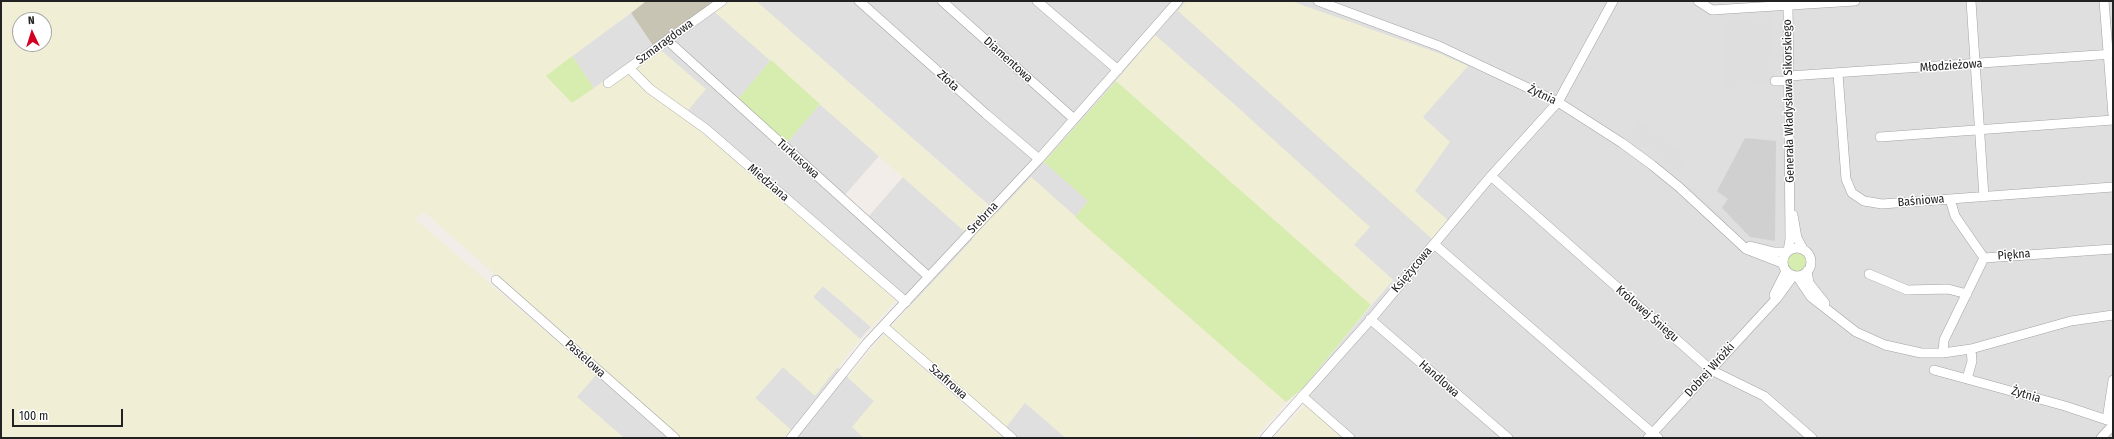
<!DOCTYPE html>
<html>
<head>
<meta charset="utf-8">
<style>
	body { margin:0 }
	#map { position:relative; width:2114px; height:439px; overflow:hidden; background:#f2ede9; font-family:"Fira Sans Condensed",sans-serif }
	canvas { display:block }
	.frame { position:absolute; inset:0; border:2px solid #222; pointer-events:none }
	.north { position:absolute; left:12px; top:12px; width:40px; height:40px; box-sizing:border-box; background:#fff; border:1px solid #a7a7a7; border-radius:50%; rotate:356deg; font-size:11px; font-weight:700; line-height:16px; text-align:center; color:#222 }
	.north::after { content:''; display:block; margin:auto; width:14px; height:18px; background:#d40022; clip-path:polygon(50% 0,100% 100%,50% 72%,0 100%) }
	.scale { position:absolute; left:12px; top:409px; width:111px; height:18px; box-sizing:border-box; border:2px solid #222; border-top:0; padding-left:5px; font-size:12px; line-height:14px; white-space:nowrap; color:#222; -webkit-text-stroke:3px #fff; paint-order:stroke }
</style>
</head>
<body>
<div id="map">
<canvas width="2114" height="439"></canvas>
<div class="frame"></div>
<div class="north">N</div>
<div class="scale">100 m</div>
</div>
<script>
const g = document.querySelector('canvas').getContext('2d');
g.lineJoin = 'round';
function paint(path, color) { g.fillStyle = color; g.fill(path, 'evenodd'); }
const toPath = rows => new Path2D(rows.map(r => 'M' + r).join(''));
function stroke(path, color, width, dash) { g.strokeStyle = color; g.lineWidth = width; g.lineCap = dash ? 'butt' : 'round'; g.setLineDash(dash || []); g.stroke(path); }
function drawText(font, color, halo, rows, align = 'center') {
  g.font = font + ' "Fira Sans Condensed",sans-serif'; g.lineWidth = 3; g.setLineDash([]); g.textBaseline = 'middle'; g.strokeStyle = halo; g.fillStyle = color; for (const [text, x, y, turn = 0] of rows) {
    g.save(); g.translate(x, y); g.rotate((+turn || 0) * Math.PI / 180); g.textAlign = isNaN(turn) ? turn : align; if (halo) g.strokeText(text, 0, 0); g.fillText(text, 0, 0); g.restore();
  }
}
paint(toPath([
	[756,1,2113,1,2113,438,1354,438,1301,390,1393,280,1354,245,1156,36,1044,162,1088,201,1075,217,1031,177,998,213],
	[709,7,771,60,737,100,786,144,820,104,879,156,844,196,868,217,903,177,974,239,907,309,683,115,655,46],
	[631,13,654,47,594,88,572,56],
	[823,286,871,327,860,339,813,297],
	[783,367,815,395,837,367,874,401,853,427,864,438,800,438,755,398],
	[601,368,681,438,624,438,576,397],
	[1025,402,1066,438,1019,438,1006,427]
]), '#e0dfdf');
paint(toPath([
	[1745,138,1776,141,1775,241,1750,237,1722,208,1728,199,1717,191]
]), '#d0d0d0');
paint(toPath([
	[646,1,715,1,654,47,631,13]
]), '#c7c4b4');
paint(toPath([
	[1,1,646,1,546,76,572,103,656,46,706,89,684,115,896,300,871,327,823,286,813,297,860,339,815,396,783,367,755,398,791,430,784,438,681,438,424,212,415,219,596,375,577,397,624,438,1,438],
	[20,20,44,20,44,44,20,44],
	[715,1,756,1,997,213,1031,177,1286,402,1255,438,1194,438,1190,434,1186,438,1066,438,1025,403,1006,427,891,327,973,239,708,6],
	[1186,1,1291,1,1441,54,1468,66,1423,117,1450,142,1415,191,1448,220,1432,239,1178,11],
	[1155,35,1233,103,1370,227,1354,245,1393,280,1371,305,1116,81],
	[884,334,1003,438,864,438,852,427,874,401,848,378],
	[1306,404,1345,438,1274,438]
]), '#f0eed4');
paint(toPath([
	[572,56,594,88,572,103,546,76],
	[771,60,820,104,786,144,737,100],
	[1116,81,1371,305,1303,388,1286,402,1075,217,1088,201,1044,162],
	'1788 262a9 9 0 1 1 18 0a9 9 0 1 1-18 0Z'
]), '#d7ecaf');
paint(toPath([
	[1774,16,1775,84,1726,88,1725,21],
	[1779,24,1783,24,1784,37,1779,38],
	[1779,40,1784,40,1784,57,1779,57],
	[1780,106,1784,106,1784,136,1780,136],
	[1640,121,1688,157,1683,167,1678,171,1630,134],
	[1780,174,1786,174,1786,205,1781,205],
	[1693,187,1726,218,1722,222,1689,192]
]), '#dedede');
const minor = toPath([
	[859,1,986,114,1039,159],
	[942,1,1074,119],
	[1037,1,1118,70],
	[1318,1,1439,46,1558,102,1622,143,1652,165,1679,187,1746,249,1782,263],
	[1698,1,1712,10,1855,1],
	[1788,1,1790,239,1788,251],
	[1971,1,1984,197],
	[2104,1,2113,115],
	[667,40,929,277],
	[629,68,650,89,706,129,906,302],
	[1838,74,1846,179,1852,193,1864,201,1882,204,2113,187],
	[1789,76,2113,54],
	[1775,81,1789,81],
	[608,83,722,1],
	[1880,137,2113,120],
	[1491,176,1711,370,1764,396,1812,438],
	[1950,199,1955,216,1984,258,2113,249],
	[1793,215,1797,238,1803,249],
	[1434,244,1658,438],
	[1750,246,1774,252,1786,252],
	'1783 262a14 14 0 1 1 28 0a14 14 0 1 1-28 0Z',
	[1807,271,1809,283,1825,303],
	[1869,274,1907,290,1948,289,1967,294],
	[1797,276,1811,297,1856,332,1885,345,1921,353,1943,353,1971,349,2071,321,2113,315],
	[496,280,675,438],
	[1774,295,1786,271],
	[1370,319,1508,438],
	[883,326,1012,438],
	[1971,349,1972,361,1967,379,2065,406,2113,422],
	[1943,353,1944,340,1984,258],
	[1934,370,1967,379],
	[1302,396,1350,438],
	[2107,420,2113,380],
	[791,438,867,343,1039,159,1178,1],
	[1265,438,1372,318,1491,176,1558,102,1613,1],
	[1648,438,1777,298,1793,276],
	[2101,438,2113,425]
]);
stroke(minor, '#a3a3a3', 10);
stroke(minor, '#fff', 9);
drawText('12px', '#222', '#fff', [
	["Szmaragdowa",665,42,-36],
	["Diamentowa",1008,60,42],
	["Młodzieżowa",1951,66,-4],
	["Złota",948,81,42],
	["Żytnia",1542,95,26],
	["Generała Władysława Sikorskiego",1789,101,-91],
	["Turkusowa",798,159,42],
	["Miedziana",768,183,41],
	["Baśniowa",1921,201,-5],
	["Srebrna",983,218,-47],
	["Piękna",2014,255,-4],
	["Księżycowa",1412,270,-50],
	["Królowej Śniegu",1647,314,41],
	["Pastelowa",585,359,42],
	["Dobrej Wróżki",1710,370,-48],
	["Handlowa",1439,379,41],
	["Szafirowa",948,382,41],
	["Żytnia",2026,395,16]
]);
</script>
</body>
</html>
